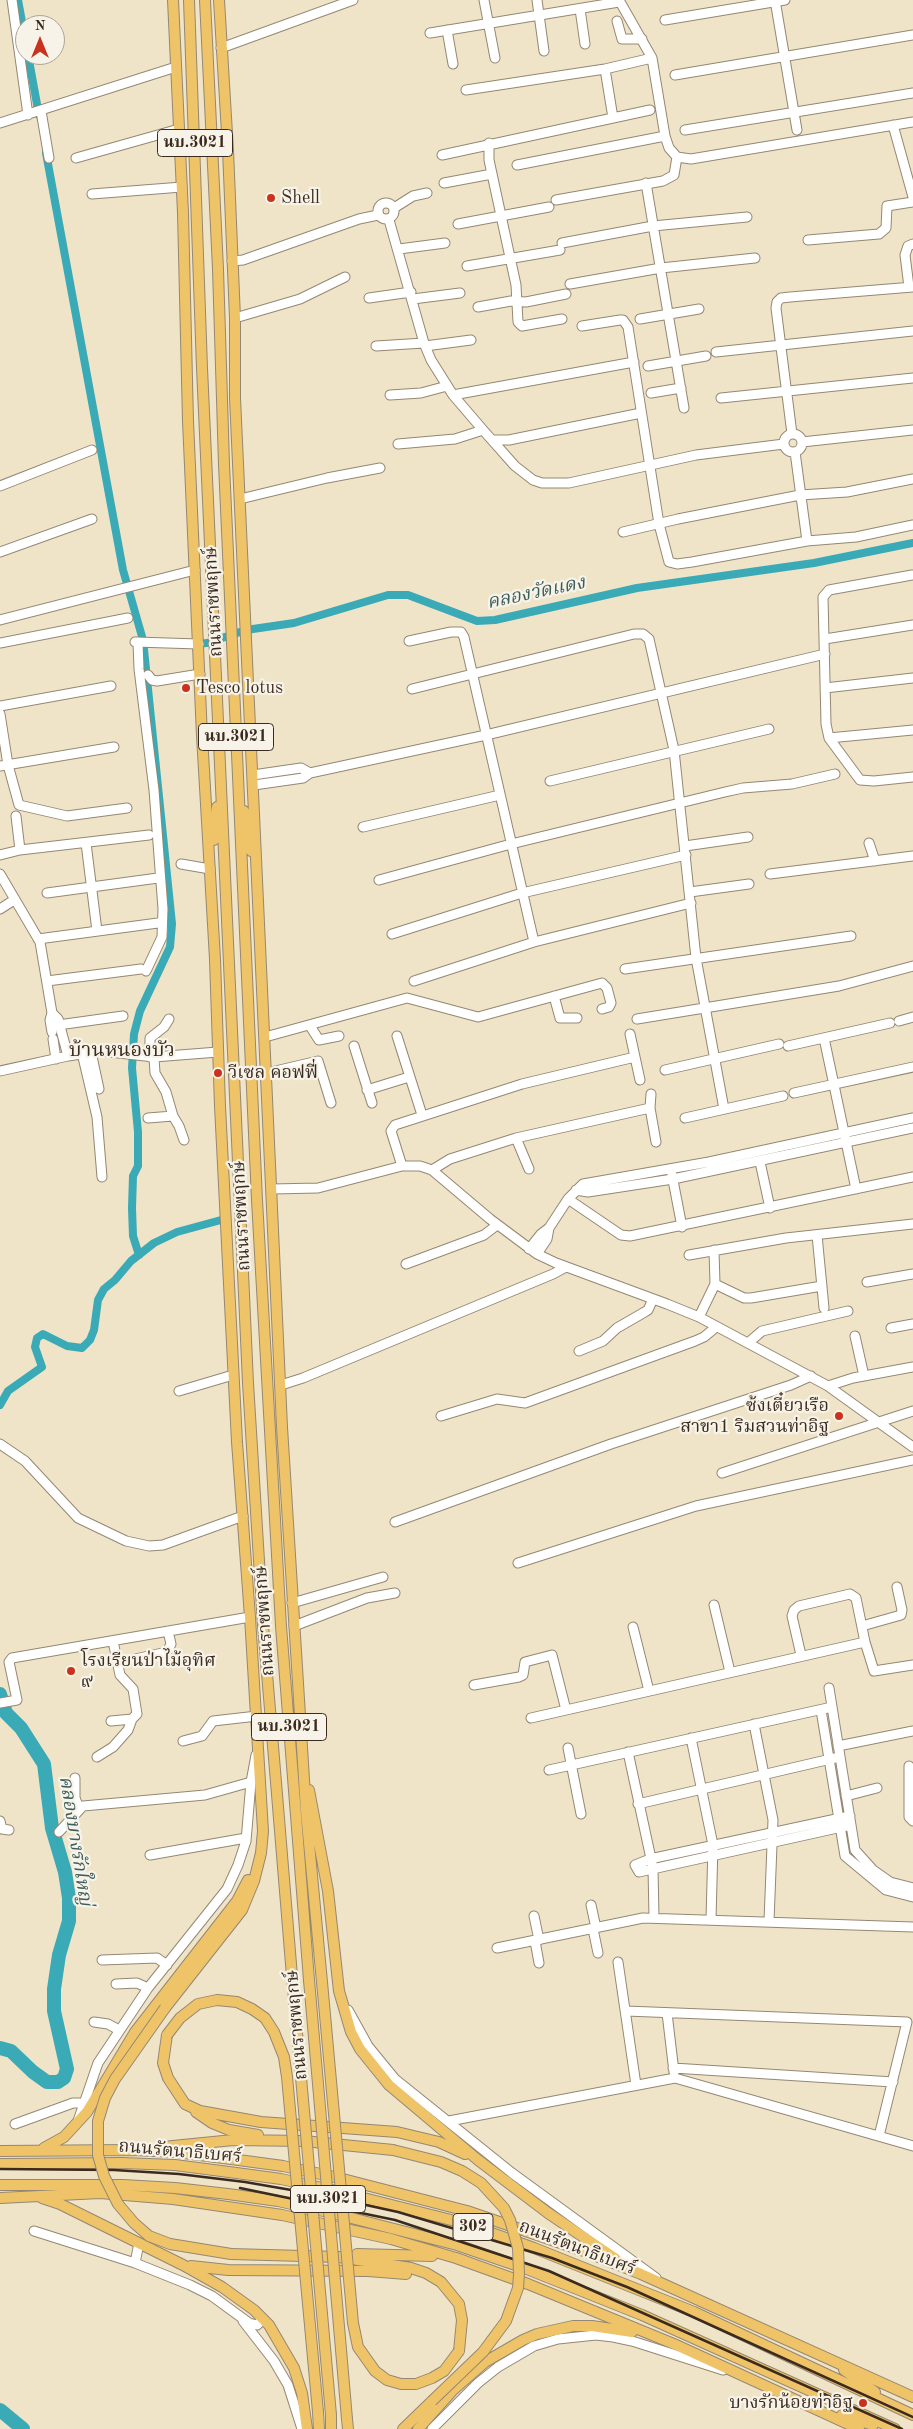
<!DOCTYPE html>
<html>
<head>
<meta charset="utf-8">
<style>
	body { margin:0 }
	#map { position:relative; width:913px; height:2429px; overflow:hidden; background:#efe4c8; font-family:"Old Standard TT",serif }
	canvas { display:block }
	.north { position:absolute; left:15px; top:15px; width:50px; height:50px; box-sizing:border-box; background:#f7f3e8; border:1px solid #aca397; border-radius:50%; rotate:0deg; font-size:14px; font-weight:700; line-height:20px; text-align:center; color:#3b2a1e }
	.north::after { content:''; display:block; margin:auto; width:18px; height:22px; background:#c8321e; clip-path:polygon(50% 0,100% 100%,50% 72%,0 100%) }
</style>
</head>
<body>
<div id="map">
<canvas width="913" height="2429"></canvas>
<div class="north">N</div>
</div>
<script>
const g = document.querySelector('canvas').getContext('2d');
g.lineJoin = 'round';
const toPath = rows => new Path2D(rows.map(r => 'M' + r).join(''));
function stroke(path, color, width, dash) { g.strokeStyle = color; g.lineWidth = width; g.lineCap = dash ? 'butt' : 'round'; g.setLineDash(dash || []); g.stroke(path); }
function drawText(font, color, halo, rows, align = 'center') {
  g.font = font + ' "Old Standard TT","Noto Serif Thai",serif'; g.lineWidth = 4.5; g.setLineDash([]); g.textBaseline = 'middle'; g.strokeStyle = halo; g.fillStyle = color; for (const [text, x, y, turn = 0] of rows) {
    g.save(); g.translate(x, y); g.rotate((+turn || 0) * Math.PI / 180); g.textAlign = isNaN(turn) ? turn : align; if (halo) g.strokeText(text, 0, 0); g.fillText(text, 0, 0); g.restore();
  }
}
stroke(toPath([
	[18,0,25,38],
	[28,55,39,115],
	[46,153,123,570,143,640,172,924,170,947,140,1011,134,1034,132,1068,138,1132,138,1166,133,1176,132,1208,133,1236,139,1255],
	[195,644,207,643,246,630,294,623,388,595,408,595,477,621,495,620,637,588,814,563,913,543],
	[0,1405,8,1391,42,1367,35,1347,37,1338,43,1334,67,1346,82,1348,90,1340,94,1330,98,1300,104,1289,115,1280,131,1261,154,1243,177,1232,221,1220]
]), '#3aaab7', 8);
stroke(toPath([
	[0,1694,6,1713,21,1728,44,1764,52,1828,65,1872,69,1898,69,1921,59,1955,54,1989,54,2011,67,2069,64,2078,58,2082,47,2082,33,2072,11,2051,0,2048],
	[0,2410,23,2429]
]), '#3aaab7', 14);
const minor = toPath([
	[12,0,28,115],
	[484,0,495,58],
	[537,0,544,51],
	[619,0,652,58,665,136,669,148,677,157,691,159,913,122],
	[775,0,797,130],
	[580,9,585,44],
	[665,20,785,0],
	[617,21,622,39,642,39],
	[447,30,453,64],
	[430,33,619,2],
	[221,48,353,0],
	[675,75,913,35],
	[466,90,605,69,652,58],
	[41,111,49,158],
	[613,118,650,110],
	[0,123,176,67],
	[893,125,913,197],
	[685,130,913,93],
	[489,143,489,160,516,285,518,322,522,326,562,319],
	[442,155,613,118,605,69],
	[76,158,179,129],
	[517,165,665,136],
	[444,183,492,174],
	[646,183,684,408],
	[92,194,182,187],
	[556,200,663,181,674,175,677,157],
	'378 211a8 8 0 1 1 16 0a8 8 0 1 1-16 0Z',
	[394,208,413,196,427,193],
	[389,220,424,343,431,360,453,395,483,430,515,466,533,480,542,483,569,483,696,455,784,444],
	[458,224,549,207],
	[808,240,879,234,886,228,887,206,913,202],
	[562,243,653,226,747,217],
	[399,249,445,243],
	[232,261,243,260,359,219,378,215],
	[467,266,560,250],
	[570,284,661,268,755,258],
	[909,287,905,255,908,246,913,244],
	[369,298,411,292],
	[413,299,460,293],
	[478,307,511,301,526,302,566,294],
	[235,318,300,299,345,277],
	[640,319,699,309],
	[582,326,620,320,623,320,628,327,659,524,669,562,677,564,692,562,807,541,856,537,913,525],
	[376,346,424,343],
	[425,346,471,340],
	[716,352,913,331],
	[648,366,706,356],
	[651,393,681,388],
	[390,395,421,393,447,386],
	[453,395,634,362],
	[721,398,913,378],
	'784 443a9 9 0 1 1 18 0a9 9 0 1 1-18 0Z',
	[792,434,776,308,777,302,781,298,790,297,913,287],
	[492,440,509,440,641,413],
	[802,442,913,430],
	[398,444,455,439,483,430],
	[795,452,807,541],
	[0,486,92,450],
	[240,499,327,478,380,468],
	[623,532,678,519,800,495,847,492,913,479],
	[0,552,92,519],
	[912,575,829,590,823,597,826,724,829,738,860,780,874,781,913,777],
	[0,620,195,570],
	[825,639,913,625],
	[409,641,451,632,461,632,464,637,534,942],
	[135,642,199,644],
	[138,642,139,669,154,790,163,909,162,937,146,971],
	[0,643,128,618],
	[148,675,152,680,157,681,200,674],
	[825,688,913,678],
	[412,689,634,634,643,634,649,639,674,750,696,958,724,1109],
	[0,706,111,686],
	[0,714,8,765,19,805,67,816,127,808],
	[829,738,913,730],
	[0,766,114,747],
	[253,775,301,768,310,773],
	[550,781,769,729],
	[254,785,303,778,310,773,486,735,825,654],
	[16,816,20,850],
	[363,827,500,795],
	[86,843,97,931],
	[869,843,875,861],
	[685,846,748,837],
	[0,855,20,850,149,835],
	[181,864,210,869],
	[0,874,40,942,52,1013,50,1020,52,1032],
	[770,874,913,856],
	[379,880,511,844,725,792,743,788,792,784,835,774],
	[690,892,749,884],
	[47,893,158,878],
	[0,909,14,900],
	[392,934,522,893,686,855],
	[38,939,158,923],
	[625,969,851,936],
	[47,981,141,969],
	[414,981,534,942,691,903],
	[554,996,560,1018,577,1018],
	[52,1013,58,1019,68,1056],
	[637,1019,839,986,913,966],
	[899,1021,913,1017],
	[51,1026,123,1016],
	[310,1026,319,1040,339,1036],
	[630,1034,640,1080],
	[397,1036,422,1115],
	[265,1037,407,998,478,1017,602,983,607,988,611,1003,609,1007,602,1009],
	[824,1038,856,1189],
	[53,1039,56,1059],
	[354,1046,372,1103],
	[788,1046,890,1023],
	[91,1052,99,1089],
	[82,1053,97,1117,102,1177],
	[150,1057,150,1038,164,1027,169,1019],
	[665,1070,779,1044],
	[0,1071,68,1056,101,1051,154,1057,218,1052],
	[267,1073,318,1061,331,1103],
	[367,1090,409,1077],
	[794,1093,913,1067],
	[650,1108,656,1142],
	[173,1116,179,1126,184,1140],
	[148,1118,173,1116,166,1092,155,1073,154,1057],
	[685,1118,783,1096],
	[516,1138,529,1169],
	[760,1162,770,1208],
	[402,1166,391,1131,395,1125,522,1084,635,1057],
	[432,1170,450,1159,516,1138,650,1108,651,1094],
	[672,1175,682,1227],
	[272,1189,318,1188,402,1166,420,1166,432,1170,490,1219,537,1254,556,1263,667,1304,699,1317,828,1386,913,1447],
	[576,1190,588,1192,673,1179,913,1128],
	[568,1199,621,1235,630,1236,913,1177],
	[817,1235,824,1308],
	[529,1249,541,1234,549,1228,568,1199,583,1184,709,1162,913,1118],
	[537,1254,547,1239,549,1228],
	[689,1255,786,1238,913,1224],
	[406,1264,484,1235,497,1225],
	[867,1282,913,1274],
	[715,1284,744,1298,751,1298,822,1286],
	[699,1317,715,1284,714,1250],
	[891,1328,913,1324],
	[855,1336,864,1376],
	[748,1343,762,1331,848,1311],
	[579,1351,603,1341,617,1328,643,1313,648,1310,653,1299],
	[281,1385,303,1378,553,1274,566,1267],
	[828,1386,853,1378,913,1367],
	[179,1391,233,1375],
	[441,1416,497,1399,525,1403,695,1341,704,1337,716,1327],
	[0,1444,25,1461,78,1518,126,1541,149,1546,163,1545,243,1516],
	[722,1473,913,1411],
	[395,1522,611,1444,791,1385,811,1376],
	[518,1563,696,1506,913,1460],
	[292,1603,383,1577],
	[714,1605,730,1672],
	[294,1626,367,1598,395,1593],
	[862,1626,901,1615,902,1610,897,1587],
	[633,1627,649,1691],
	[801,1655,792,1616,794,1610,799,1606,850,1594,856,1598,865,1642],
	[117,1663,167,1652,171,1644,168,1631],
	[474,1685,519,1677,523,1675,525,1662,552,1655,566,1710],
	[829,1688,855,1850,873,1870,890,1882,913,1888],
	[0,1703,17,1700,9,1662,12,1658,250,1617],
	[821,1710,845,1856,886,1890,913,1897],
	[531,1718,865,1642,874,1671,913,1665],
	[111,1721,132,1719,137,1714,133,1689,120,1675,113,1641],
	[754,1724,773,1820,769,1921],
	[691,1738,713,1845,711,1919],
	[183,1741,202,1736,213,1721,257,1716],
	[838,1746,913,1731],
	[568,1748,581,1814],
	[628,1752,653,1868,654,1918],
	[97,1757,113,1747,128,1730,132,1719],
	[909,1766,909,1817,913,1821],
	[549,1770,832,1707],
	[75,1778,75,1798,79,1808],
	[846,1796,877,1788],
	[638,1804,835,1758],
	[850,1816,650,1859,635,1865,639,1872,851,1825],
	[0,1821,2,1829,9,1830],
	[59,1832,83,1806,205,1795,251,1782],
	[150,1855,246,1838],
	[591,1905,596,1928],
	[534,1916,539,1940],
	[593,1929,598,1953],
	[535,1941,539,1963],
	[497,1948,643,1918,913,1927],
	[102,1960,157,1958,167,1965],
	[618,1962,636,2085],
	[116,1984,137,1983,148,1988],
	[348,2010,368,2046,395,2079,512,2173,656,2278],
	[626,2011,907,2022,879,2136],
	[667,2013,674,2072],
	[94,2022,108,2024,119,2030],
	[673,2068,893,2082],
	[78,2121,98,2063,148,1988,227,1889,238,1865,246,1841,251,1782,256,1755],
	[449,2121,675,2078,913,2146],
	[15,2124,73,2103,85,2103],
	[34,2231,135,2263,190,2285,212,2296,249,2323,257,2325,263,2319],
	[135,2263,139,2243],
	[243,2321,274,2361,288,2385,302,2429],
	[432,2429,478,2383,498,2367,534,2346,558,2339,596,2335,613,2337,632,2341,723,2370]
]);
const major = toPath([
	[189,0,202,368,248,1383,263,1625,292,1976],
	[205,0,218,269,224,464,257,1200,281,1626,309,1980],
	[219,0,228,150,235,318,235,398,282,1427,306,1811,322,1982],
	[244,811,251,851],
	[214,840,217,807],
	[309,1790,328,1891,339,1991,351,2032,360,2049,389,2085,478,2160,548,2213,616,2259],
	[165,2008,242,1910,254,1881,261,1853,263,1831,250,1617,237,1442,220,1106,215,959,202,736,188,421,183,213,173,0],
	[167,2035,163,2063,168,2078,185,2104,200,2111,261,2122,397,2132,439,2142,465,2154],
	[196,2112,212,2123,229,2130,258,2135],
	[163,2147,233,2140,304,2141,393,2150],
	[44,2148,64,2137,87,2112,135,2032,237,1901,248,1880],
	[0,2151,133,2150,176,2152,231,2159,283,2166,335,2177,467,2211,581,2250,641,2274,913,2397],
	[0,2164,122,2163,175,2165,229,2172,281,2179,332,2190,463,2223,534,2248,694,2312,913,2415],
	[0,2185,123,2185,175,2188,228,2194,278,2201,328,2212,457,2245,527,2269,642,2315,895,2429],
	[0,2198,100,2193,173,2199,282,2215,391,2239,456,2258,528,2284,674,2344,859,2429],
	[42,2198,60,2204,183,2265,222,2287,254,2310,269,2325,294,2368,302,2393,307,2429],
	[231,2254,339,2257,411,2268,426,2273,441,2282,459,2304,462,2320,459,2351],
	[357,2254,432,2256],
	[191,2266,228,2270,368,2271,406,2274],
	[844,2370,875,2392],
	[318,2412,319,2429],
	[331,2415,331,2429],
	[842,2415,873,2425],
	[347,2419,348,2429],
	[403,2429,432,2401],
	[418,2429,453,2390,485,2362,523,2340,537,2334,573,2326,592,2326,632,2332]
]);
stroke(minor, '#958773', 11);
stroke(major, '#958773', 12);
stroke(minor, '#fff', 9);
stroke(major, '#efc469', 10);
stroke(toPath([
	[0,2169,114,2170,179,2174,245,2182,320,2195,398,2212,552,2258,627,2287,913,2417],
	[240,2188,395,2220,549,2271,902,2429]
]), '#3b2a1e', 2.5);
const majorBridge = toPath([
	[292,1976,331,2415],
	[309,1980,347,2419],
	[322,1982,353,2323,358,2347,375,2371,387,2380,401,2384,416,2384,432,2378,444,2371,459,2351],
	[165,2008,115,2079,105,2098,98,2121,98,2155,104,2176,118,2204,134,2223,149,2236,170,2244,231,2254],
	[167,2035,180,2018,198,2004,217,2000,237,2002,252,2009,265,2018,274,2032,284,2057,287,2077,318,2412],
	[393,2150,441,2162,462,2171,481,2183,504,2208,510,2220,518,2248,519,2274,518,2288,506,2321,483,2352,432,2401]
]);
stroke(majorBridge, '#958773', 12, []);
stroke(majorBridge, '#efc469', 10);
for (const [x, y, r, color] of [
	[271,198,5,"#c8321e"],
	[186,688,5,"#c8321e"],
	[218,1073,5,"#c8321e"],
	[839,1416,5,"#c8321e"],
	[71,1671,5,"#c8321e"],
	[863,2403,5,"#c8321e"]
]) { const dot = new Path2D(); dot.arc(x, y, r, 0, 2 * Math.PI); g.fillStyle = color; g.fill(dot); stroke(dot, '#f7f3e8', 2); }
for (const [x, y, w] of [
	[195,143,75],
	[236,737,75],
	[289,1727,75],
	[328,2199,75],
	[473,2227,40]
]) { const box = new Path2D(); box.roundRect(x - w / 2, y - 13.5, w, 27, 4); g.fillStyle = '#f7f3e8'; g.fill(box); stroke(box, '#3b2a1e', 1); }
drawText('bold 16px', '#3b2a1e', null, [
	["นบ.3021",195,143],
	["นบ.3021",236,737],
	["นบ.3021",289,1727],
	["นบ.3021",328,2199],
	["302",473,2227]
]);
drawText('18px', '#3b2a1e', '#f7f3e8', [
	["Shell",281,198],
	["Tesco lotus",196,688],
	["วีเซล คอฟฟี่",228,1073],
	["ซ้งเตี๋ยวเรือ",829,1406,"right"],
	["สาขา1 ริมสวนท่าอิฐ",829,1427,"right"],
	["โรงเรียนป่าไม้อุทิศ",81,1661],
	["๙",81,1682],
	["บางรักน้อยท่าอิฐ",853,2403,"right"]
], 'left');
drawText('18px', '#3b2a1e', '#f7f3e8', [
	["ถนนราชพฤกษ์",214,602,-93],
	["ถนนราชพฤกษ์",242,1216,-93],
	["ถนนราชพฤกษ์",265,1621,-94],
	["ถนนราชพฤกษ์",297,2025,-95],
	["ถนนรัตนาธิเบศร์",180,2152,5],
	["ถนนรัตนาธิเบศร์",577,2248,21]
]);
drawText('italic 19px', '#3b5d5b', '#f7f3e8', [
	["คลองวัดแดง",536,593,-12],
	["คลองบางรักใหญ่",75,1841,81]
]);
drawText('20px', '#3b2a1e', '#f7f3e8', [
	["บ้านหนองบัว",122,1051]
]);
</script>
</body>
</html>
